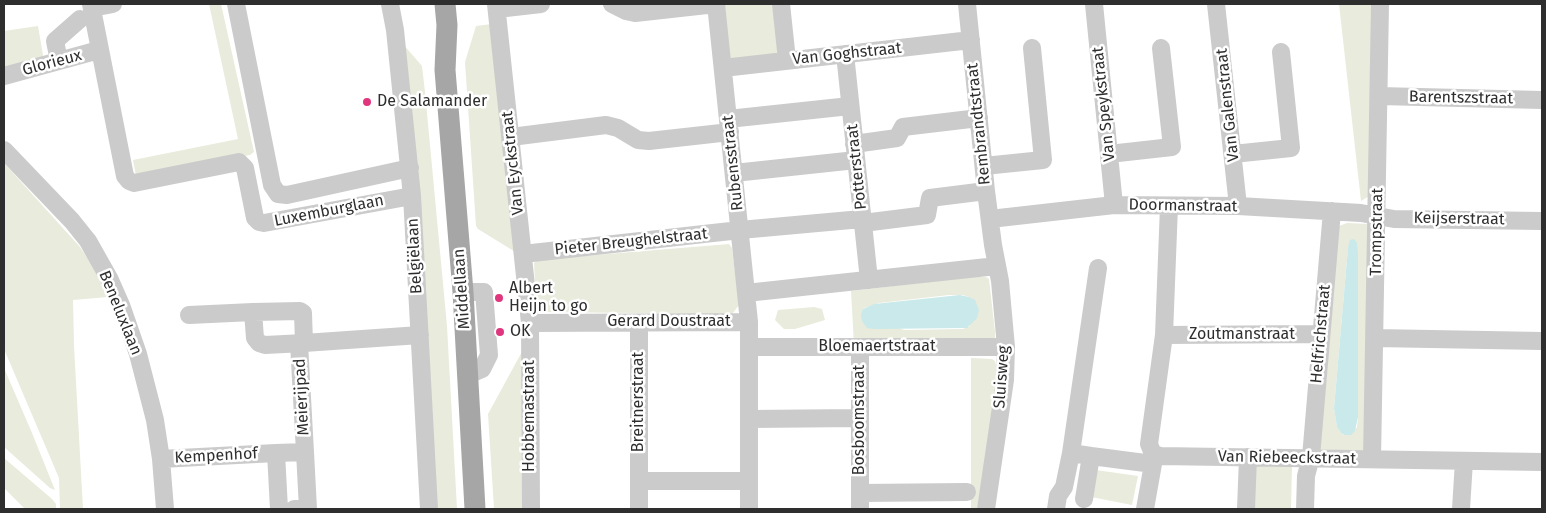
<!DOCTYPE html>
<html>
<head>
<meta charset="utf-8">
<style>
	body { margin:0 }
	#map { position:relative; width:1546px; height:513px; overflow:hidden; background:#fff; font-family:"Fira Sans",sans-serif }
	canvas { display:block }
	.frame { position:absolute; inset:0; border:5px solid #2e2e2e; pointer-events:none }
</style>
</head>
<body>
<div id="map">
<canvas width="1546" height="513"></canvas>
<div class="frame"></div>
</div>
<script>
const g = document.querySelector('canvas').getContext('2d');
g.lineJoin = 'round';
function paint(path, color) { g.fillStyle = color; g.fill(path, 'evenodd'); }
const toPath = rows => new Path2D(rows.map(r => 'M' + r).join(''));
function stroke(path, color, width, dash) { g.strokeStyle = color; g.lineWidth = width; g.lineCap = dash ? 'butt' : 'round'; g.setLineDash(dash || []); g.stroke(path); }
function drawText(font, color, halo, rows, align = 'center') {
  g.font = font + ' "Fira Sans",sans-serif'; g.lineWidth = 5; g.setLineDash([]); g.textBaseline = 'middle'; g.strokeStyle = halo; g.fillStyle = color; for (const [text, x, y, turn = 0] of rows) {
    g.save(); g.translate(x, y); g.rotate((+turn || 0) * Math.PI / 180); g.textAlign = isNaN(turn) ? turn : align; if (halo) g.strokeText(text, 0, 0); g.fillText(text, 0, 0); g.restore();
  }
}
paint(toPath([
	[209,4,221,4,254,152,250,155,136,176,133,160,238,139],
	[723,4,777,4,783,55,729,62],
	[1339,4,1372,4,1371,195,1361,201],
	[492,24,517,253,478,229,476,226,465,62,476,26],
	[38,26,44,61,4,72,4,31],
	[403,44,422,66,425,92,447,326,457,509,433,509],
	[4,163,80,247,97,272,108,297,73,300,74,346,83,509,60,509,59,478,4,349],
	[1347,223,1369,224,1366,451,1320,450,1339,226],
	[1348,248,1358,255,1358,417,1357,427,1353,432,1343,435,1337,427,1334,408],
	[729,244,732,248,739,305,732,314,540,312,536,301,534,263,536,261,548,259],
	[971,277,986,277,989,279,995,332,995,340,854,345,851,291],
	[949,295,963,295,969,297,970,326,963,329,904,330,861,314,864,308,879,303],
	[814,307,822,309,825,320,795,329,784,329,775,320,778,310],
	[524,348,524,509,494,509,488,414],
	[971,358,992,359,995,361,997,370,994,406,977,509,971,509],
	[4,368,32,433,55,490,50,488,4,447],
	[4,458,52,499,56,504,56,509,25,509,4,488],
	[1252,465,1292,466,1291,509,1251,509],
	[1096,470,1138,476,1132,505,1091,497]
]), '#e9ebdc');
paint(toPath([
	[1354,239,1357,243,1358,255,1358,417,1355,431,1351,435,1345,435,1342,434,1337,427,1334,408,1348,248,1350,240],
	[960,295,969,297,975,300,979,310,977,318,967,328,874,329,867,328,862,321,861,314,863,309,874,304]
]), '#c9e9ea');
stroke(toPath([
	[91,4,125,176,129,181,134,183,239,162,245,168,255,218,259,222,264,223,412,196],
	[236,4,272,185,278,194,287,195,410,168],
	[390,4,395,30,412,196,429,509],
	[496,4,530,323,531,509],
	[612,4,626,11,635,13,716,4],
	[716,4,749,322,749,509],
	[781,4,787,60],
	[967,4,986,191,993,245,1000,281,1006,347,1005,380,986,509],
	[1094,4,1114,205],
	[1216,4,1238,206],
	[92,8,113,4],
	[497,9,541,4],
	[845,54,869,280],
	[59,61,55,41,80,19],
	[723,68,971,40],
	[4,76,99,50],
	[1379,96,1542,100],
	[728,119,850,106],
	[511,137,606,125,618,128,638,140,649,141,730,132],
	[854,144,897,138,903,127,979,118],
	[4,150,72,221,88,241,110,280,121,305,138,354,155,420,161,459,165,509],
	[1109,154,1172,147,1161,48],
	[1233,154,1291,148,1281,52],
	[984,166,1043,160,1032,48],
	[734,173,856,160],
	[1169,206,1164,335,1149,444,1153,454,1160,456,1542,462],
	[990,219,1114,205,1238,206,1361,213,1394,219,1542,221],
	[863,223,927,215,930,198,986,191],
	[523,254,740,230,862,219],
	[463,292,484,292,489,355,482,369,468,375],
	[746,293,997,266],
	[189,315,253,312],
	[530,323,749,322],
	[639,323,639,509],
	[1164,335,1320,334],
	[1375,338,1542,341],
	[304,343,303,313,300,311,253,312,255,338,259,343,265,345,304,343,420,335],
	[749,347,1006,347],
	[749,419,859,418],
	[276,453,305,452,299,343],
	[1091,456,1071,453,1098,268],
	[161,459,276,453,279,509],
	[1372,459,1380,4],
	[639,481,749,481],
	[860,493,967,492],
	[1084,499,1091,456,1153,464,1153,454],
	[294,509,308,509,305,452],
	[860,509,860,347],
	[1056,509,1058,496,1064,487,1071,453],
	[1145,509,1153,464],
	[1246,509,1248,457],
	[1305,509,1306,476,1311,457,1332,211],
	[1461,509,1464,461]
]), '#cbcbcb', 18);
stroke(toPath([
	[445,4,447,25,445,70,463,292,475,509]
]), '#a6a6a6', 21);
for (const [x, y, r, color] of [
	[367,102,5,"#df367e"],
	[499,298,5,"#df367e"],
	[500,332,5,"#df367e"]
]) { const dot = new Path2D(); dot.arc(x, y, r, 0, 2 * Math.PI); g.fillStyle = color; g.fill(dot); stroke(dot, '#fff', 2); }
drawText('16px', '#2e2e2e', '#fff', [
	["Van Goghstraat",847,54,-6],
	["Glorieux",52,63,-15],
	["Barentszstraat",1461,98,1],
	["Van Speykstraat",1104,104,-96],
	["Van Galenstraat",1228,105,-96],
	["Rembrandtstraat",979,124,-96],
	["Van Eyckstraat",513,163,-96],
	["Rubensstraat",733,163,-96],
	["Potterstraat",857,167,-96],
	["Doormanstraat",1183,206,1],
	["Luxemburglaan",329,211,-11],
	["Keijserstraat",1459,219,1],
	["Trompstraat",1377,232,-89],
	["Pieter Breughelstraat",631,242,-6],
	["Belgiëlaan",415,256,-93],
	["Middellaan",462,289,-94],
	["Beneluxlaan",120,313,68],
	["Gerard Doustraat",669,322],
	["Helfrichstraat",1321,334,-85],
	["Zoutmanstraat",1242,335],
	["Bloemaertstraat",877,347],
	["Sluisweg",1002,377,-86],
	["Meierijpad",302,397,-93],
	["Breitnerstraat",639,402,-90],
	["Hobbemastraat",530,416,-90],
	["Bosboomstraat",860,420,-90],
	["Kempenhof",216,456,-3],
	["Van Riebeeckstraat",1287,458,1]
]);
drawText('16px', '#2e2e2e', '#fff', [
	["De Salamander",377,102],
	["Albert",509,289],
	["Heijn to go",509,307],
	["OK",510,332]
], 'left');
</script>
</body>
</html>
